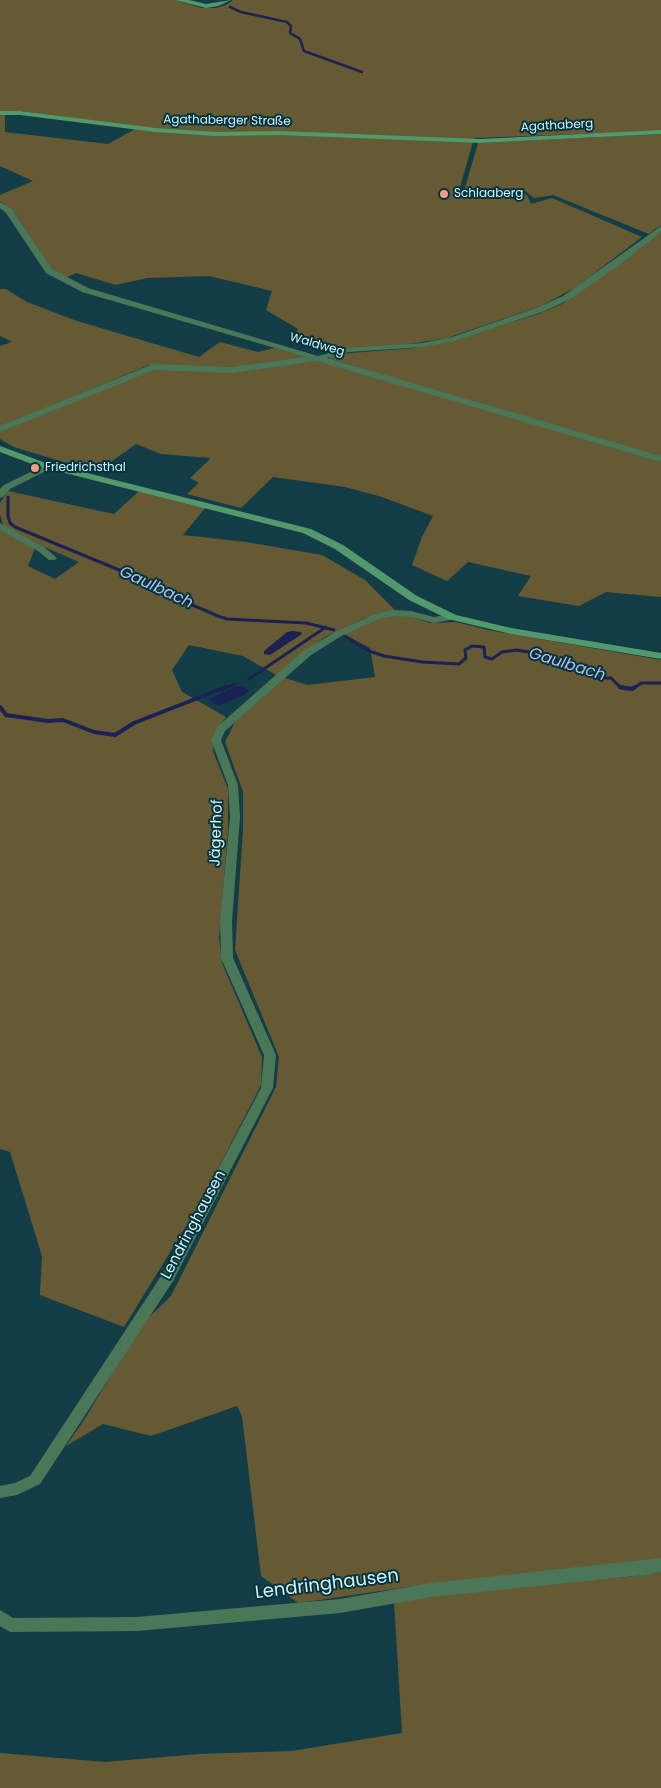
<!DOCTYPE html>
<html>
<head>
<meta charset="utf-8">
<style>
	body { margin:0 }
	canvas { display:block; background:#133d46 }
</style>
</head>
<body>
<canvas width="661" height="1788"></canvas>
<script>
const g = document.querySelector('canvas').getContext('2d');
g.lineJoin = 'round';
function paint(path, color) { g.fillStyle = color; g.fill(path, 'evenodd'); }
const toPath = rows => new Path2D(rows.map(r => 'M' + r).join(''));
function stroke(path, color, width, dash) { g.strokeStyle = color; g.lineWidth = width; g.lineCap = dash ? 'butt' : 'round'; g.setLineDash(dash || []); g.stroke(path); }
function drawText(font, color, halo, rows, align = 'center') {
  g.font = font + ' Poppins,sans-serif'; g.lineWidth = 4; g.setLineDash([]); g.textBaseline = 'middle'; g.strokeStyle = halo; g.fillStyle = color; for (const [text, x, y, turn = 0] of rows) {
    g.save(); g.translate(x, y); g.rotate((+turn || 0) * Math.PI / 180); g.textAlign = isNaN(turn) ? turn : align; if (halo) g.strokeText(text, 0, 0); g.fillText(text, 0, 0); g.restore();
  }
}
paint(toPath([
	[0,0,175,0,201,8,216,8,226,5,233,0,661,0,661,131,474,138,457,198,518,192,527,195,531,204,552,198,642,237,576,287,541,306,447,338,403,345,330,350,294,340,298,329,266,310,272,291,209,276,147,278,116,285,76,273,65,278,52,270,15,213,0,201,0,195,33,181,0,166,0,115,5,114,5,132,108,144,139,127,21,111,0,112],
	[661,134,661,225,649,234,553,195,534,198,524,190,463,195,478,143],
	[661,232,661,456,490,408,328,358,339,354,414,348,454,340,538,314,564,303,622,263],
	[0,289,6,289,27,302,77,321,199,357,220,342,258,352,275,348,311,358,232,368,149,365,0,427,0,346,12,342,0,336],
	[318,360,661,461,661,597,606,592,579,606,518,596,531,576,468,562,447,581,412,565,422,537,433,516,382,497,345,487,273,477,241,508,187,494,199,483,190,478,211,458,161,454,136,444,97,472,14,447,0,439,0,432,150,369,206,371],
	[8,491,114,514,139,491,206,507,183,535,246,542,322,555,365,580,395,610,363,619,323,638,276,675,243,656,189,645,172,670,182,692,226,717,213,735,213,751,228,789,228,832,219,938,222,963,262,1057,261,1085,201,1202,124,1327,40,1295,42,1256,10,1152,0,1149,0,530,35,548,28,566,55,579,79,562,42,546,3,525,0,514,0,503],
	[393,615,411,617,430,623,456,622,488,630,661,660,661,1559,408,1587,298,1603,261,1576,242,1416,237,1406,151,1436,103,1424,66,1446,86,1417,142,1324,171,1296,276,1087,279,1057,235,950,243,830,243,792,225,742,235,722,285,678,308,685,375,677,370,648,344,634,384,616],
	[661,1572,661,1788,0,1788,0,1753,105,1762,199,1754,292,1751,402,1733,394,1601,500,1587,628,1577]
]), '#655a33');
paint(toPath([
	[292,631,301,632,302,634,270,655,264,654,264,651,287,632],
	[243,686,249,690,244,695,220,705,214,704,209,699,234,687]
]), '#1b2153');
stroke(toPath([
	[230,7,241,12,287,22,291,26,290,33,300,39,304,51,362,72]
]), '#1b2153', 2.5);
stroke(toPath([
	[8,497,8,516,10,523,15,527,175,593,176,598,218,616,227,619,306,623,334,630],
	[346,637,369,651,384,656,422,662,459,664,466,658,465,650,472,646,484,647,485,657,492,659,502,652,517,650,546,655,597,678,611,678,621,688,627,689],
	[249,679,326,627],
	[223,689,235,684],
	[633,689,641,683,661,683]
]), '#1b2153', 3);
stroke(toPath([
	[620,687,632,689,635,687],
	[0,707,6,715,48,721,63,720,94,732,115,735,134,723,226,687]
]), '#1b2153', 4);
paint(toPath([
	[0,202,12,209,52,269,88,288,318,356,348,348,422,343,452,337,536,308,563,296,661,226,661,232,621,264,569,300,542,312,454,341,422,347,349,352,327,358,661,456,661,462,317,361,232,373,154,370,0,432,0,426,153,364,232,367,306,357,82,292,46,273,6,213,0,208,0,202],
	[49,463,53,466,52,468,10,489,3,497,0,498,0,489,4,485,49,463],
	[0,523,44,547,57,558,55,560,49,560,38,551,0,530,0,523],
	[393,610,411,611,434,617,452,614,457,617,455,619,434,623,411,617,393,616,379,619,343,635,311,655,225,731,221,740,238,785,240,817,232,921,233,958,276,1055,273,1088,173,1281,40,1484,17,1495,0,1498,0,1486,15,1483,30,1476,163,1273,261,1088,264,1055,221,958,220,921,230,817,228,785,211,740,217,727,303,651,337,631,373,615,393,610],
	[661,1558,661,1572,645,1575,431,1597,340,1613,137,1631,10,1632,0,1626,0,1610,13,1618,137,1617,340,1599,431,1583,661,1558]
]), '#4b7759');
paint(toPath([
	[175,0,189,0,206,4,231,0,218,6,206,8,175,0],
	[0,111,20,111,155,128,217,132,280,131,480,139,661,130,661,134,480,143,280,135,217,136,155,132,20,115,0,115,0,111],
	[0,446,43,462,311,529,343,545,417,596,456,615,511,628,661,653,661,659,511,634,448,619,409,600,335,549,303,533,37,466,0,452,0,446]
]), '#529a6b');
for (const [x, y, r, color] of [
	[444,194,5,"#f49e8a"],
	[35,468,5,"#f49e8a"]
]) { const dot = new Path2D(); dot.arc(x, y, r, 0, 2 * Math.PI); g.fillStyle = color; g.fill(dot); stroke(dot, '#06333b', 2); }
drawText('12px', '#cff4fd', '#06333b', [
	["Agathaberger Straße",227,121,1],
	["Agathaberg",557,126,-3],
	["Waldweg",317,345,16]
]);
drawText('12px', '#cff4fd', '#06333b', [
	["Schlaaberg",454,194],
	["Friedrichsthal",45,468]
], 'left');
drawText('15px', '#cff4fd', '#06333b', [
	["Jägerhof",217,833,-88],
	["Lendringhausen",194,1225,-62]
]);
drawText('italic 16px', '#b1bef0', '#06333b', [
	["Gaulbach",156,588,25],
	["Gaulbach",567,665,17]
]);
drawText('18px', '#cff4fd', '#06333b', [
	["Lendringhausen",327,1585,-7]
]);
</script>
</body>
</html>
